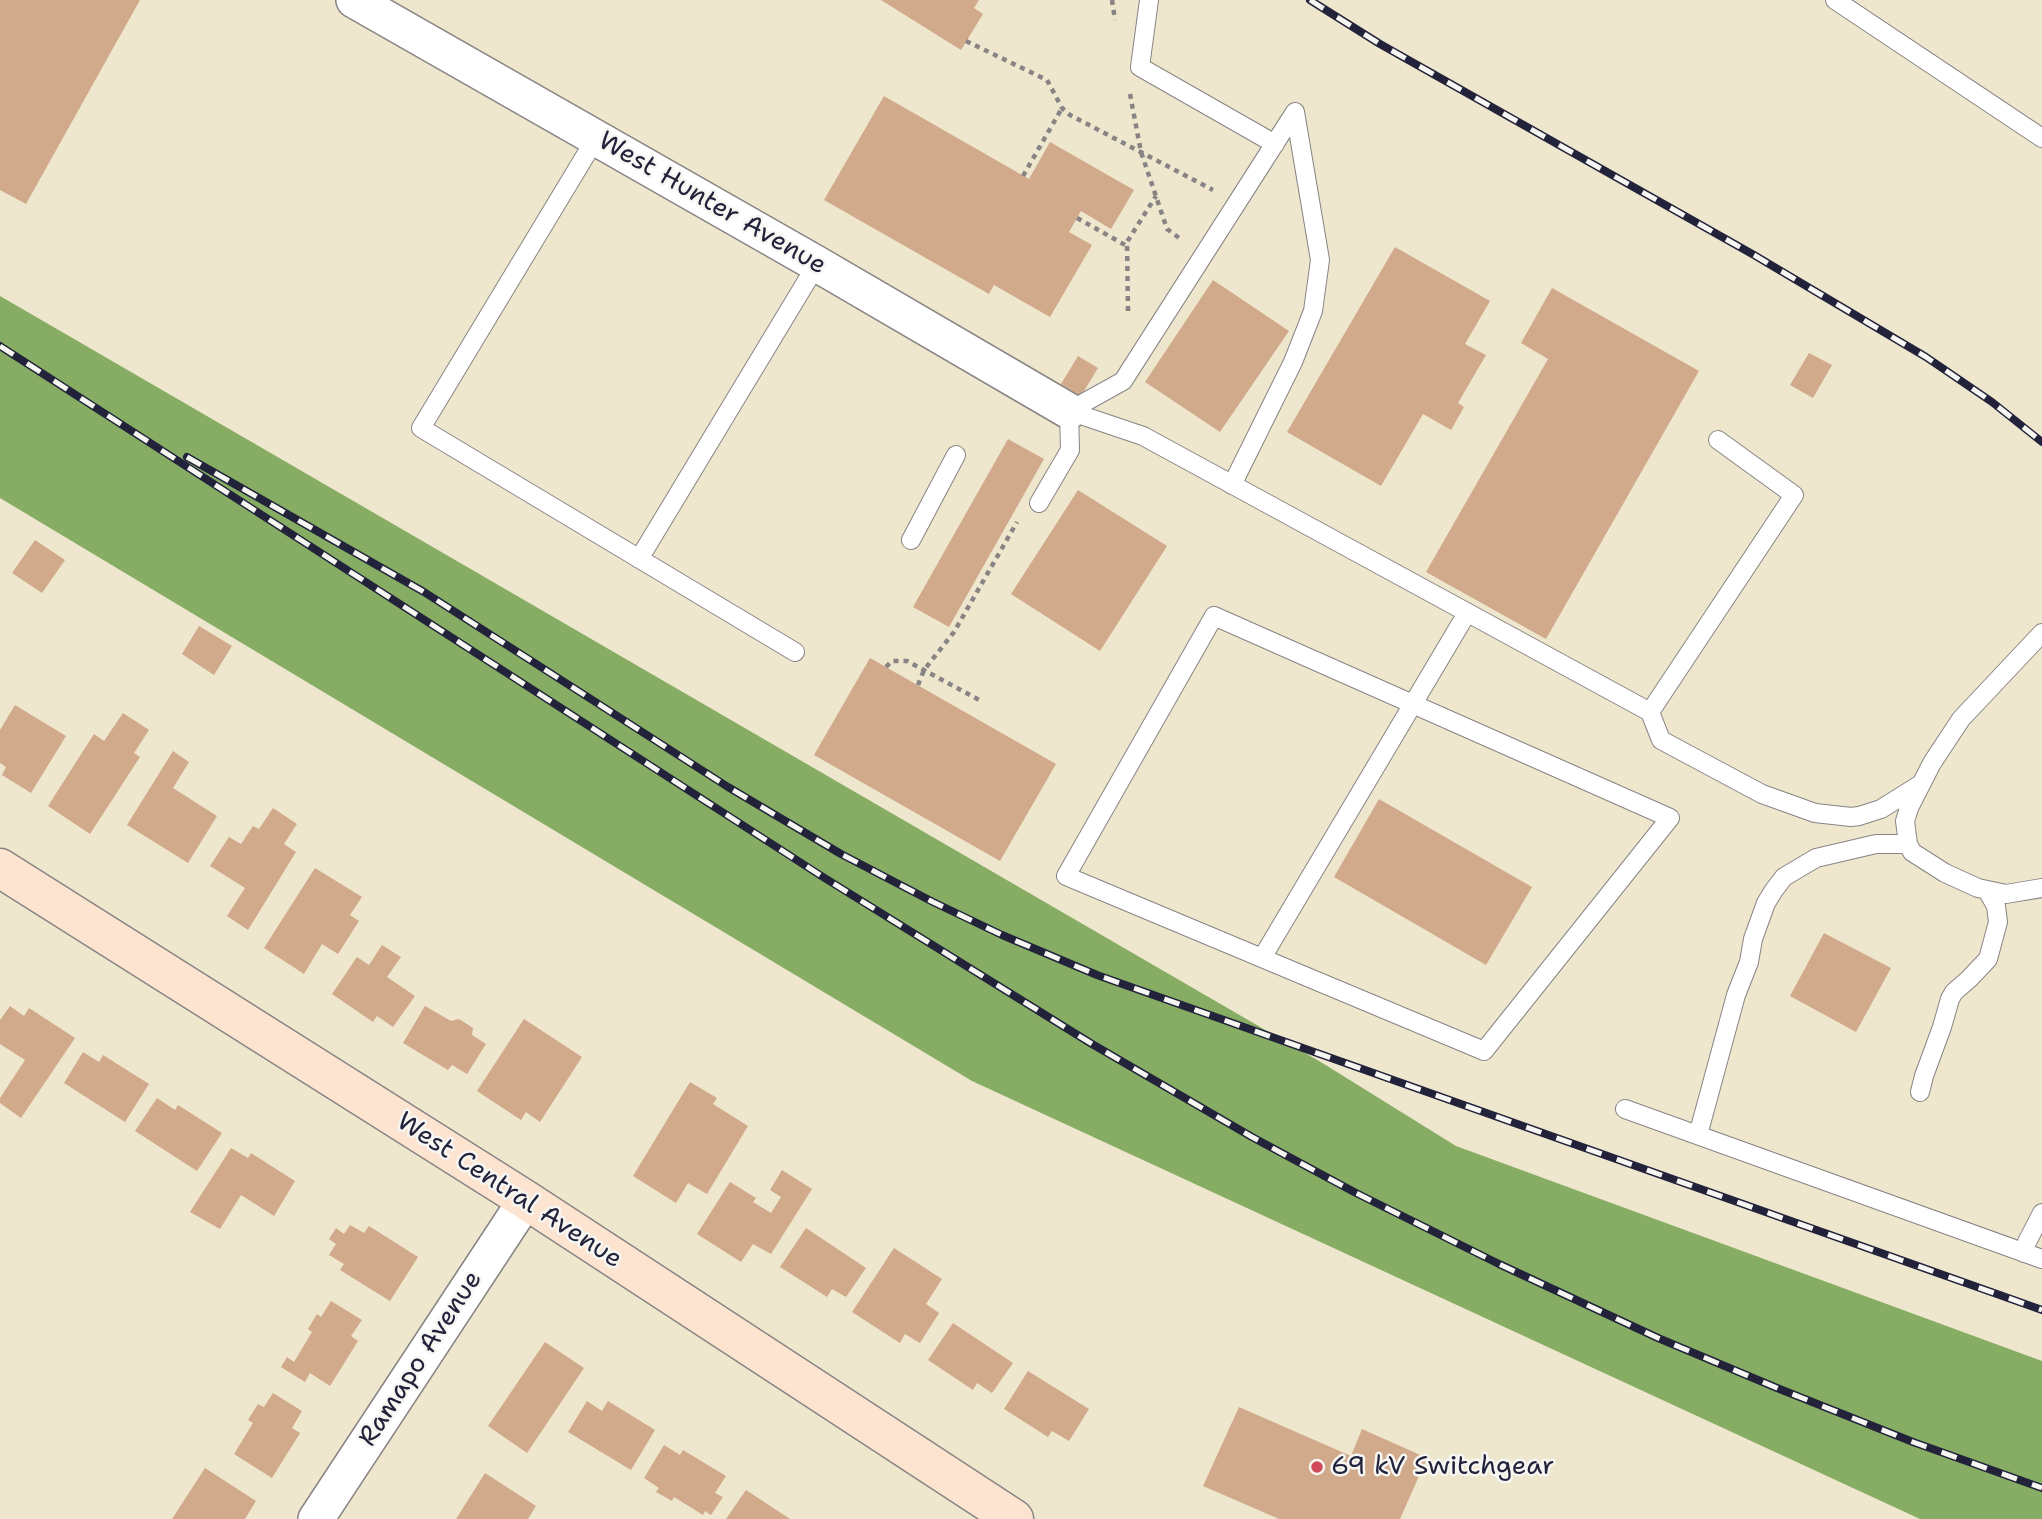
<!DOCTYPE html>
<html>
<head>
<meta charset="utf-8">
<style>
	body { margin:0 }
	canvas { display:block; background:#eee6cd }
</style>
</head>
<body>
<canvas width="2042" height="1519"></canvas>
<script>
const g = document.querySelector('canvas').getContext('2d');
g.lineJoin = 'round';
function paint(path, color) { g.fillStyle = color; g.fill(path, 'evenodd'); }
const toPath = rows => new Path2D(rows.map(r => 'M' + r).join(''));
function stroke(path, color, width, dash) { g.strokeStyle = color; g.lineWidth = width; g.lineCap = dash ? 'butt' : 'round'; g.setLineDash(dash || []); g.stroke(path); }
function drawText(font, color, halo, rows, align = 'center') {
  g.font = font + ' "Shantell Sans",sans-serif'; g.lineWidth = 5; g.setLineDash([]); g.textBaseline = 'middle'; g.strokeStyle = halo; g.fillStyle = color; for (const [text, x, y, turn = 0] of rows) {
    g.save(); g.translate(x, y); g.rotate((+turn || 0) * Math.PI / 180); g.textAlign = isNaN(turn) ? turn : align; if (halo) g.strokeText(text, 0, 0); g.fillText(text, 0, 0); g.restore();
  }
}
paint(toPath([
	[0,296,1324,1064,1456,1146,2042,1361,2042,1519,1920,1519,972,1081,0,498]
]), '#86ad63');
paint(toPath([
	[0,0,140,0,26,204,0,190],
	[881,0,979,0,974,8,983,14,961,50],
	[884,96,1029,179,1050,142,1134,190,1111,229,1081,211,1069,232,1092,245,1050,317,994,285,989,294,824,200],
	[1395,247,1490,301,1465,344,1486,355,1458,403,1464,407,1451,430,1423,414,1381,486,1287,432],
	[1213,280,1289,331,1220,432,1145,382],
	[1552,288,1699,371,1546,639,1426,572,1548,359,1521,343],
	[1809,353,1832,365,1813,398,1790,385],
	[1078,356,1098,368,1081,396,1061,384],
	[1008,439,1044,459,949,627,913,607],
	[1078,490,1167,546,1100,651,1011,594],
	[35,540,65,560,42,593,12,573],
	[199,626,232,646,214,675,182,654],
	[870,658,1056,764,1000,861,814,755],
	[15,705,66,736,31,793,2,775,6,767,0,763,0,730],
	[123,713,149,730,134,753,140,757,90,834,48,806,94,734,104,741],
	[173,751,189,762,173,788,217,816,188,863,127,825],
	[1379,799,1532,887,1486,965,1334,877],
	[273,808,297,824,284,844,296,852,248,930,227,916,245,888,210,866,229,837,241,844,253,826,259,829],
	[315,868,362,897,350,915,359,921,338,954,322,944,304,974,264,948],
	[1824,933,1891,968,1856,1032,1790,996],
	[382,945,401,957,387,977,415,996,393,1027,377,1016,373,1022,332,994,357,957,369,965],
	[10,1006,24,1016,29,1008,75,1038,21,1118,0,1103,0,1098,25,1060,0,1044,0,1020],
	[425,1006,451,1021,459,1019,473,1028,472,1035,486,1044,467,1074,452,1065,448,1070,403,1043],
	[524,1019,582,1057,540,1122,526,1112,521,1120,477,1091],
	[83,1052,99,1062,103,1055,149,1084,125,1122,64,1083],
	[690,1082,717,1098,713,1104,748,1126,707,1194,688,1183,676,1203,633,1176],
	[157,1098,175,1110,178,1105,222,1133,197,1171,135,1131],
	[231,1148,248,1158,251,1153,295,1181,274,1216,241,1195,220,1229,190,1212],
	[782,1170,812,1189,771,1254,753,1244,741,1262,697,1234,730,1182,756,1198,753,1202,771,1213,781,1197,770,1190],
	[350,1225,364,1233,369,1226,418,1257,390,1301,340,1270,344,1264,329,1255,336,1244,329,1239,336,1228,344,1234],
	[806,1228,866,1268,846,1297,832,1289,827,1297,780,1267],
	[894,1248,942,1279,926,1304,939,1313,920,1343,905,1334,900,1343,852,1312],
	[331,1301,362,1320,351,1336,358,1341,330,1386,310,1373,305,1382,281,1367,287,1357,294,1362,312,1332,308,1329,317,1314,321,1317],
	[953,1323,1013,1363,992,1393,977,1383,973,1390,928,1360],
	[545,1342,584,1368,527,1453,488,1426],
	[1028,1371,1089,1409,1069,1441,1052,1431,1048,1437,1004,1409],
	[273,1393,302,1411,292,1428,300,1433,272,1478,234,1454,253,1423,248,1420,258,1404,264,1407],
	[587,1401,602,1411,608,1401,655,1430,631,1470,568,1432],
	[1239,1407,1351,1456,1362,1429,1427,1458,1400,1519,1279,1519,1203,1486],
	[664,1445,680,1455,683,1450,726,1476,715,1493,723,1497,711,1515,705,1511,703,1515,674,1497,672,1501,656,1492,659,1488,644,1478],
	[205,1468,256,1501,245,1519,172,1519],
	[485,1473,536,1506,528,1519,456,1519],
	[746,1490,790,1519,726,1519]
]), '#d1aa8b');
const lane = toPath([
	[1149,0,1140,67,1275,144],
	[1835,0,2042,138],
	[596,138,421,428,795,652],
	[1069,411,1143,436,1650,712,1794,495,1718,440],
	[1069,411,1123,381,1295,112],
	[1232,485,1293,362,1313,311,1320,260,1295,112],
	[1039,503,1070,450,1069,411],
	[911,540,956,455],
	[639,559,817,264],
	[1214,616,1670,818,1484,1051,1066,876,1214,616],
	[2042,633,1961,719,1932,763,1909,808,1905,821,1908,844,1912,852,1945,873,1978,888,2006,894,2042,888],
	[1650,712,1661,740,1762,794,1815,813,1851,817,1859,816,1881,809,1921,784],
	[1262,958,1467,613],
	[1920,1092,1924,1076,1942,1027,1950,999,1954,992,1969,979,1988,959,1998,922,1996,906,1987,890],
	[1625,1109,2042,1259],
	[1698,1135,1736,995,1749,962,1753,939,1766,903,1774,890,1784,877,1816,858,1876,844,1908,844],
	[2024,1253,2027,1242,2042,1213]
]);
const street = toPath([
	[354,0,817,264,1069,411],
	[316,1519,526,1200]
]);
const secondary = toPath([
	[0,868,526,1200,1014,1519]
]);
stroke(lane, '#888484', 20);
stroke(street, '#888484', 38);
stroke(secondary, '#888484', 41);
stroke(toPath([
	[1112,0,1115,20],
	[966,41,1047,80,1062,108,1070,115,1213,190],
	[1130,94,1141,152,1167,229,1182,240],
	[1023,176,1062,108],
	[1077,218,1127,246],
	[1128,311,1127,242,1156,196],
	[886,667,892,661,907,661,983,702],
	[918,685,924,670,954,632,1017,522]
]), '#888484', 4.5, [5, 5]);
stroke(lane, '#fff', 18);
stroke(street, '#fff', 35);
stroke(secondary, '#fde4d1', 38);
const rail = toPath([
	[1310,0,1380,44,1754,255,1926,357,1992,402,2042,442],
	[0,346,823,877,1092,1044,1252,1137,1356,1193,1499,1264,1658,1338,1777,1388,1913,1442,2042,1488],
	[187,457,424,592,728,787,841,854,933,902,1002,935,1097,975,2042,1310]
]);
stroke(rail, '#22223b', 8);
stroke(rail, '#f6f6f2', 5, [16]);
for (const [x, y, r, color] of [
	[1317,1467,7,"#d1495b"]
]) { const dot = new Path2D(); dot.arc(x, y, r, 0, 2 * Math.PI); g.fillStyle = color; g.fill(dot); stroke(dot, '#f6f6f2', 2.5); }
drawText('26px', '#22223b', '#f6f6f2', [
	["West Hunter Avenue",712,204,30],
	["West Central Avenue",509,1191,33],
	["Ramapo Avenue",421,1359,-57]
]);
drawText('26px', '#22223b', '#f6f6f2', [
	["69 kV Switchgear",1331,1467]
], 'left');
</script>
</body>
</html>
